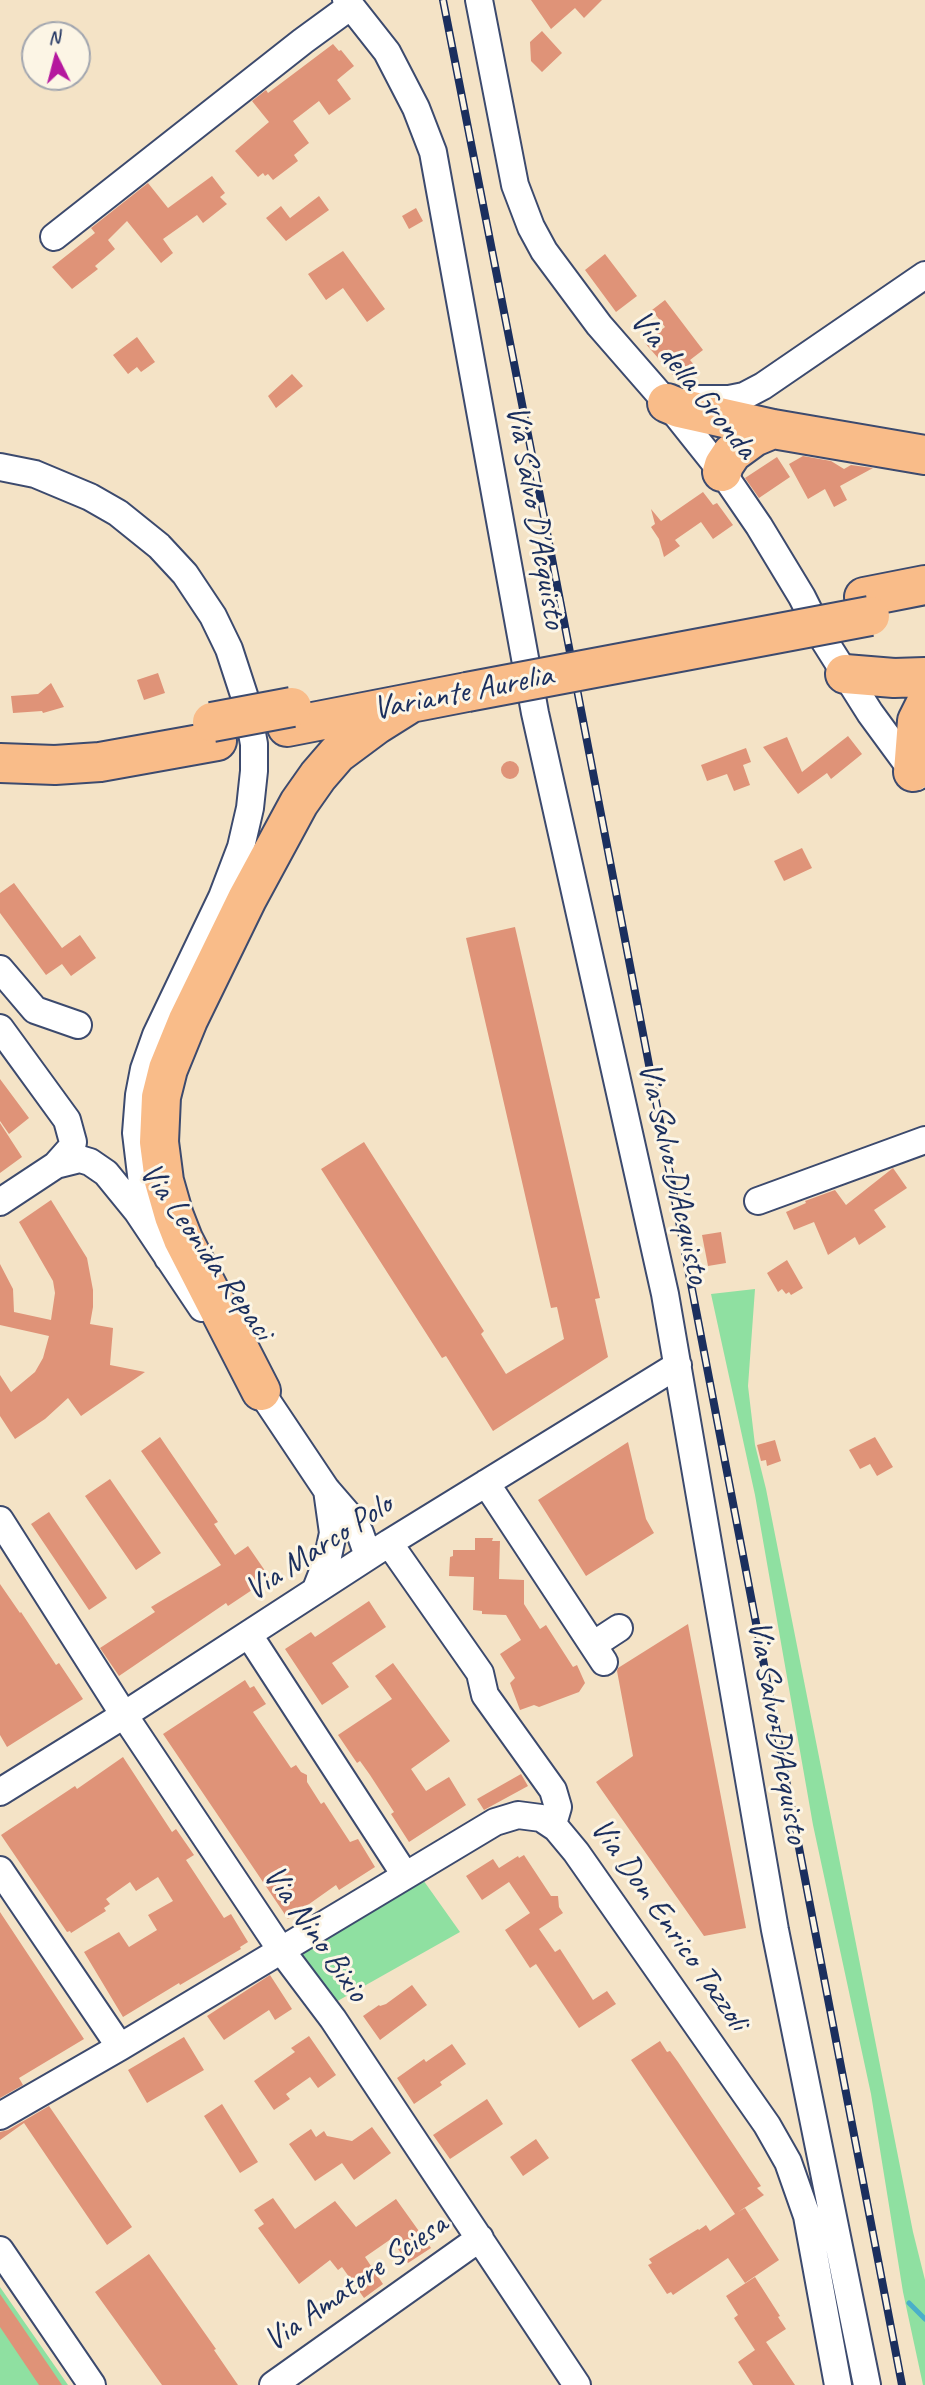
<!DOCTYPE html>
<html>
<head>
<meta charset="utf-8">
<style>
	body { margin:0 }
	#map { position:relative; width:925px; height:2385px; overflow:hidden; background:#f4e3c6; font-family:Caveat,sans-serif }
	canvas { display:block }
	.north { position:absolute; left:21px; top:21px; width:70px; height:70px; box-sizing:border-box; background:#fcf5e5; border:2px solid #a2a6af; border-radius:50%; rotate:354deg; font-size:19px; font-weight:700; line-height:28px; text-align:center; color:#1b2f5e }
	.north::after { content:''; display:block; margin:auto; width:24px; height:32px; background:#b5179e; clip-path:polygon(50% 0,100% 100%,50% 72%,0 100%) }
</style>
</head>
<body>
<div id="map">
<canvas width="925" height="2385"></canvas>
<div class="north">N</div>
</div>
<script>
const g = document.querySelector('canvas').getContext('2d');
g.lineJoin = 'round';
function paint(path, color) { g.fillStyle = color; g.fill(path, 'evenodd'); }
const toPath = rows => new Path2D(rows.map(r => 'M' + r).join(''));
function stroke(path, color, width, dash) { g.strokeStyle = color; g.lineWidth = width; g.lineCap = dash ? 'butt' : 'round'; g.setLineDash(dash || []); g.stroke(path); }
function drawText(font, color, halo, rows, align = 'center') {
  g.font = font + ' Caveat,sans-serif'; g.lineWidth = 6; g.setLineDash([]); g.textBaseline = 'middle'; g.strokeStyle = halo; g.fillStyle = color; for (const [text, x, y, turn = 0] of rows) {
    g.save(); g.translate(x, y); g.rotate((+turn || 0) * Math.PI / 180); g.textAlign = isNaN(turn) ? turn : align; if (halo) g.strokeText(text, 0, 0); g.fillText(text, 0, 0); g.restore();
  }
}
paint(toPath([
	[755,1289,748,1386,755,1445,766,1489,913,2232,925,2280,925,2385,923,2385,903,2292,871,2094,813,1825,755,1495,711,1294],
	[421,1877,460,1932,334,2003,297,1952],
	[0,2287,68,2385,0,2385]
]), '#8fe0a1');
stroke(toPath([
	[909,2303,925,2319]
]), '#4aafc9', 5);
paint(toPath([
	[531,0,602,0,584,18,575,8,551,29],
	[542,31,562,53,542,72,531,61,530,42],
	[333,44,339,51,341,50,354,66,337,80,351,99,329,115,319,101,293,121,309,143,294,155,298,161,273,180,268,174,265,176,263,173,258,177,235,151,269,122,252,101,266,90,268,93],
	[212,176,225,193,220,197,227,204,203,223,197,215,163,239,173,253,161,263,127,221,108,240,115,249,95,266,98,269,72,289,52,267,95,233,91,228,148,183,168,208],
	[319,196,329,210,286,241,266,218,281,206,290,218],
	[416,208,423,221,409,229,402,216],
	[343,251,385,309,367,322,343,288,326,300,308,274],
	[605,254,637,296,616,312,585,270],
	[665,300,703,350,690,360,696,367,678,381,645,343,665,327,652,310],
	[137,337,155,362,141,372,137,367,128,374,113,355],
	[292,374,303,386,276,408,268,396],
	[803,456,831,461,844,469,851,465,873,468,840,486,847,500,834,507,825,489,808,499,789,464],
	[777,457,790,477,759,498,745,478],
	[703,492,713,505,717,503,733,525,713,539,701,522,675,540,680,546,664,557,659,539,651,527,655,524,651,509,661,521],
	[158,673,165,693,144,700,137,680],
	[51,683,64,707,43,713,42,711,13,713,11,696,38,694],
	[848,736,862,754,831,779,827,773,798,794,763,747,787,737,802,772],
	[746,748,751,762,743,765,750,785,734,791,727,774,707,781,701,765],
	'501 770a9 9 0 1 1 18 0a9 9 0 1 1-18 0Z',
	[802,848,812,868,784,881,774,861],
	[14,883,62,948,80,935,96,958,71,976,62,964,46,975,0,913,0,893],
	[515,927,600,1298,595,1299,608,1357,493,1431,446,1356,442,1358,321,1169,364,1142,484,1331,481,1334,506,1374,564,1339,557,1307,551,1308,466,938],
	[0,1079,29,1118,9,1134,0,1121],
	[0,1123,22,1157,0,1173],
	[893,1168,907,1188,874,1210,886,1227,859,1245,855,1237,828,1255,814,1222,794,1230,786,1212,806,1203,805,1201,835,1190,846,1205],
	[51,1200,87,1258,93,1290,93,1307,90,1324,113,1328,110,1365,145,1372,81,1416,68,1398,45,1419,15,1439,0,1416,0,1375,11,1392,35,1372,43,1358,49,1336,0,1325,0,1264,13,1289,14,1312,51,1320,55,1293,53,1281,19,1222],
	[721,1232,726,1263,708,1266,702,1235],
	[787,1260,803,1288,791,1295,789,1292,786,1294,782,1289,778,1292,767,1273],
	[160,1437,218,1522,214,1524,235,1555,248,1546,270,1578,228,1606,226,1603,119,1676,100,1648,155,1612,151,1607,221,1565,141,1451],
	[875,1437,893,1467,877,1476,870,1464,860,1469,849,1450],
	[775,1440,781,1461,767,1466,766,1460,761,1461,757,1445],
	[628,1442,646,1519,654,1533,586,1576,538,1500],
	[110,1479,161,1553,136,1570,85,1496],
	[49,1512,107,1598,89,1610,31,1524],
	[475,1538,493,1538,492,1541,500,1541,499,1579,524,1580,524,1604,540,1629,546,1625,573,1667,577,1665,585,1683,579,1692,539,1707,534,1705,520,1710,510,1683,515,1678,500,1654,521,1640,506,1615,482,1614,482,1611,473,1610,474,1577,449,1576,450,1557,453,1556,453,1550,475,1550],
	[0,1584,20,1613,21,1612,56,1665,59,1663,83,1699,7,1747,0,1735],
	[369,1601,386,1627,332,1663,349,1687,322,1705,285,1649,311,1632,315,1637],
	[688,1624,746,1928,704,1936,596,1782,633,1756,617,1671,618,1668],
	[393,1663,450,1741,411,1769,426,1791,449,1777,466,1805,409,1842,391,1814,394,1812,370,1775,360,1761,357,1763,338,1735,392,1699,375,1676],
	[245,1680,250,1688,254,1686,266,1704,253,1712,291,1768,296,1765,301,1772,307,1775,307,1782,321,1804,324,1802,350,1842,358,1839,375,1867,339,1890,336,1885,288,1919,163,1734],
	[123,1757,172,1832,176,1829,194,1855,186,1860,224,1918,231,1914,248,1942,240,1947,241,1949,180,1985,179,1983,123,2017,84,1952,119,1932,129,1947,157,1930,148,1915,173,1901,158,1877,136,1891,130,1882,106,1899,110,1904,104,1908,106,1911,71,1933,70,1931,67,1932,1,1835,75,1786,77,1789],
	[521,1774,528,1786,484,1810,477,1799],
	[524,1855,551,1896,558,1896,559,1907,563,1913,539,1929,555,1952,560,1949,593,2000,607,1991,616,2004,579,2028,536,1964,530,1968,505,1930,530,1913,509,1882,482,1900,466,1876,493,1859,499,1868,518,1856,519,1858],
	[0,1912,84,2039,19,2078,23,2085,0,2098],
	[270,1975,292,2009,275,2020,269,2010,224,2040,207,2016],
	[412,1985,427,2005,380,2040,363,2016,379,2005,380,2006,386,2004],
	[309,2036,336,2075,318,2088,310,2077,286,2094,290,2099,274,2110,254,2081,295,2052,291,2048],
	[184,2037,204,2070,147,2103,128,2070],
	[660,2041,667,2052,670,2051,678,2062,761,2186,757,2188,764,2195,738,2212,745,2208,779,2260,745,2283,728,2258,673,2295,671,2292,667,2294,648,2265,652,2263,649,2259,698,2229,699,2230,706,2225,710,2231,735,2214,631,2060],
	[452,2044,466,2064,440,2082,442,2085,414,2104,397,2078,424,2059,426,2062],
	[487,2099,503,2124,450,2159,433,2135],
	[222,2104,258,2162,240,2173,204,2116],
	[49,2106,132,2227,107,2245,24,2123,0,2140,0,2132,8,2130],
	[372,2127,391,2153,354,2180,342,2163,315,2181,289,2144,311,2129,316,2137,324,2131,327,2136,352,2141],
	[536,2139,549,2158,523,2176,510,2157],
	[273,2198,295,2229,335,2201,356,2227,396,2199,431,2248,408,2263,391,2239,365,2257,383,2284,364,2298,342,2267,338,2270,330,2260,299,2284,258,2228,264,2224,254,2210],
	[149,2254,216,2349,214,2350,238,2385,162,2385,95,2292],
	[755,2277,780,2316,778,2317,786,2329,766,2342,795,2385,753,2385,738,2362,755,2350,734,2318,738,2315,726,2296],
	[0,2294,62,2385,39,2385,0,2327]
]), '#df9378');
const minor = toPath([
	[346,0,387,52,416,108,433,152,535,713,665,1294,775,1930,867,2385],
	[479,0,515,185,531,227,544,251,599,325,667,403,722,472,759,526,802,597,822,637,870,713,917,777],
	[54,237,303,41,351,6],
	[691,399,729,399,744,396,763,386,925,275],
	[0,467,35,474,90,497,118,513,159,546,185,574,213,616,229,649,246,701,254,744,254,771,250,808,241,847,222,897,156,1035,144,1069,139,1095,136,1133,142,1183,148,1206,168,1258],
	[0,969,35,1010,78,1025],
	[0,1028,67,1120,73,1142,72,1147,56,1165,0,1202],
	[56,1165,80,1159,90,1162,106,1173,137,1211,202,1308],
	[758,1201,925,1140],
	[251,1377,326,1489,352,1519,360,1533,368,1556],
	[486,1483,604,1662],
	[0,1520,124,1715,281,1950,333,2019,577,2385],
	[389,1543,480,1673,485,1695,553,1790,558,1807,553,1824],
	[316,1589,327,1561,333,1533,327,1490],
	[249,1635,405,1875],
	[593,1645,619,1628],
	[0,1792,124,1715,389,1543,678,1365],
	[0,1870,120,2047],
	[0,2116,120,2047,495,1822,518,1815,541,1818,556,1828,576,1852,767,2125,788,2162,807,2216,838,2385],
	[0,2250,92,2385],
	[273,2385,480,2238]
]);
const highway = toPath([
	[667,403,679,408,773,429,925,455],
	[722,472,724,465,732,453,754,437,773,429],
	[864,597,925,585],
	[845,674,894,678,925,677],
	[287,727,467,692],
	[0,763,55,765,100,762,217,741],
	[913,772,917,721,925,705],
	[261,1391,183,1239,174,1216,164,1181,159,1142,161,1097,168,1069,188,1020,247,899,299,803,318,776,337,754,376,725,411,703]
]);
stroke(minor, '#3c4a6e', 30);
stroke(highway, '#3c4a6e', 42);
stroke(minor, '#fff', 26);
stroke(highway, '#f9bc89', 38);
const rail = toPath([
	[443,0,540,496,902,2385]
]);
stroke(rail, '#1b2f5e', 8);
stroke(rail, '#fcf5e5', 5, [16]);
const highwayBridge = toPath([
	[467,692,870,616],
	[212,722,292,707]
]);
stroke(highwayBridge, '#3c4a6e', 42, []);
stroke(highwayBridge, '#f9bc89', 38);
drawText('33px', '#1b2f5e', '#fcf5e5', [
	["Via della Gronda",693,385,51],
	["Via Salvo D'Acquisto",535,517,80],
	["Variante Aurelia",463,693,-11],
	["Via Salvo D'Acquisto",673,1173,77],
	["Via Leonida Repaci",206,1252,55],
	["Via Marco Polo",319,1548,-33],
	["Via Salvo D'Acquisto",777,1732,80],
	["Via Don Enrico Tazzoli",669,1925,55],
	["Via Nino Bixio",315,1934,55],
	["Via Amatore Sciesa",356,2283,-35]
]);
</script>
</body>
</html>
